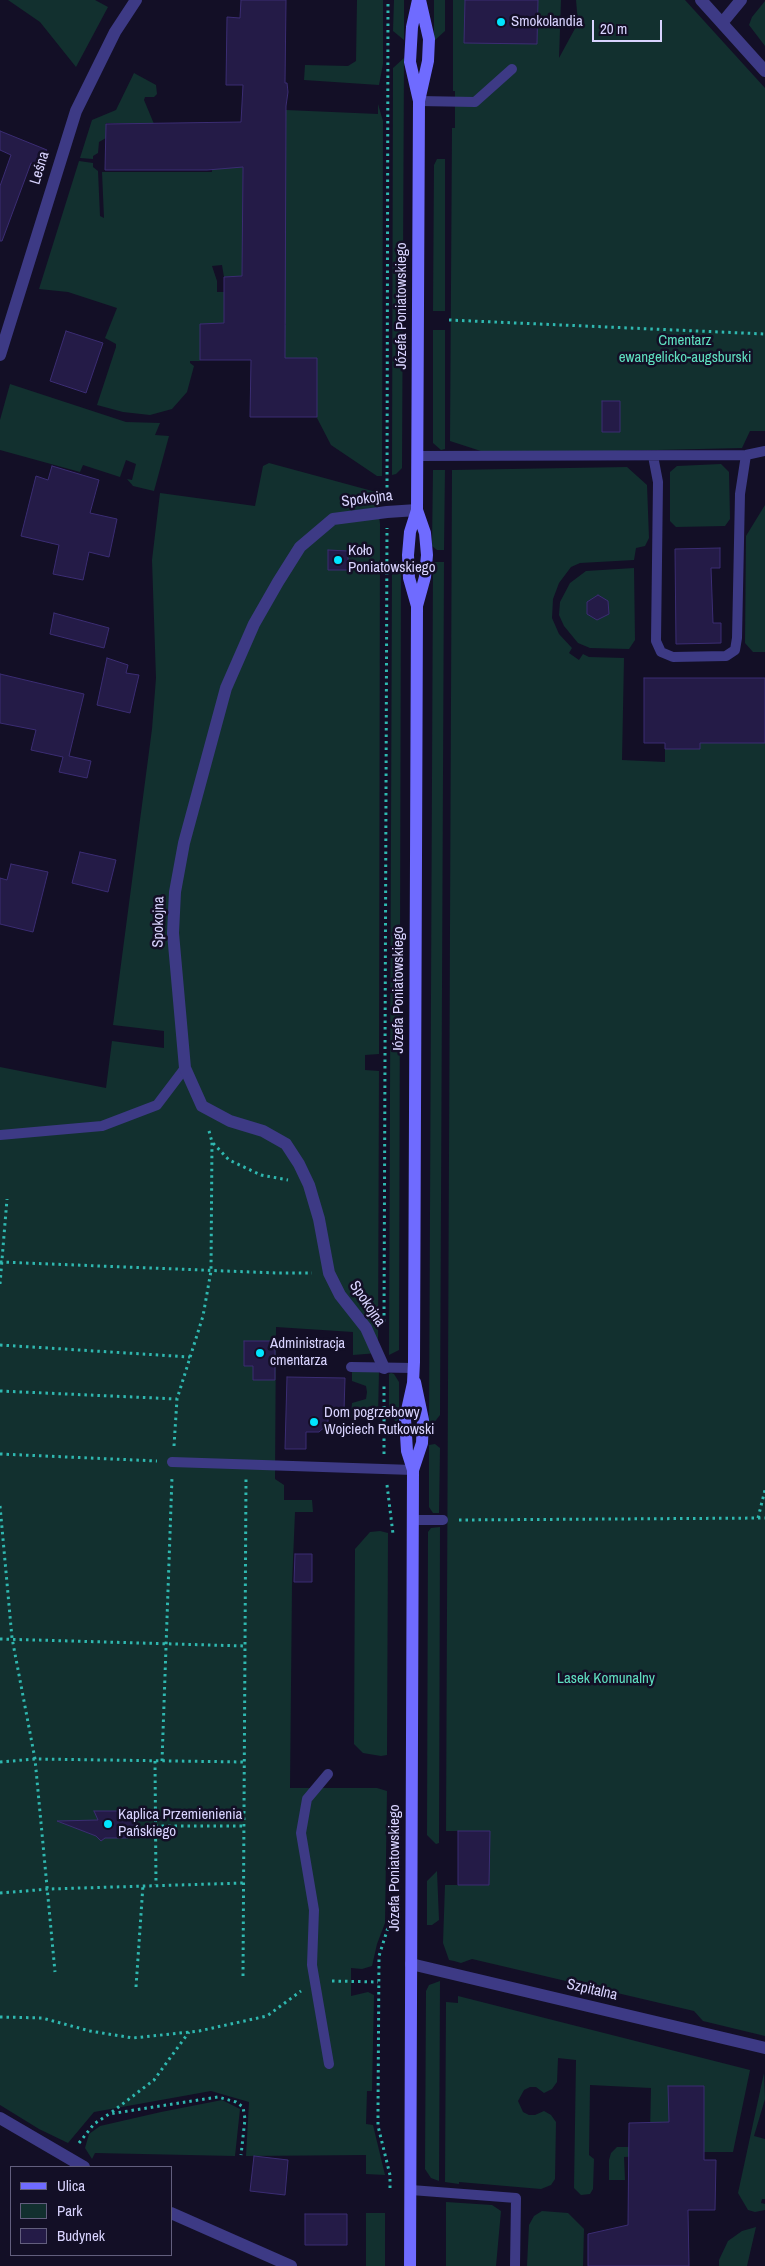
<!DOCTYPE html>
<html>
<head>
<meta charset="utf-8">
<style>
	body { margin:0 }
	#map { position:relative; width:765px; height:2266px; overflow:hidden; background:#130f26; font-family:"Archivo Narrow",sans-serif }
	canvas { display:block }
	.legend { position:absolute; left:10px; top:2166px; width:162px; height:90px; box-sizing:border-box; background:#130f26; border:1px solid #625e7d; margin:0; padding:6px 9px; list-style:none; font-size:15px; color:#d9d4ff }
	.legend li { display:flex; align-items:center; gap:10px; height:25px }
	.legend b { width:25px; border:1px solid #625e7d }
	.scale { position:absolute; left:592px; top:20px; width:70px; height:22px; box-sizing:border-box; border:2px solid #d9d4ff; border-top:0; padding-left:6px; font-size:15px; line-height:18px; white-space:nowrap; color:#d9d4ff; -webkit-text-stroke:4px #130f26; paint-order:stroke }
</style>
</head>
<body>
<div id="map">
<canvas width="765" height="2266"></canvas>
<ul class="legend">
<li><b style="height:6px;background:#6f6bff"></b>Ulica</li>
<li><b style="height:14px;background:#12302f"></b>Park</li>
<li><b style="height:14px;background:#241b47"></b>Budynek</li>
</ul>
<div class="scale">20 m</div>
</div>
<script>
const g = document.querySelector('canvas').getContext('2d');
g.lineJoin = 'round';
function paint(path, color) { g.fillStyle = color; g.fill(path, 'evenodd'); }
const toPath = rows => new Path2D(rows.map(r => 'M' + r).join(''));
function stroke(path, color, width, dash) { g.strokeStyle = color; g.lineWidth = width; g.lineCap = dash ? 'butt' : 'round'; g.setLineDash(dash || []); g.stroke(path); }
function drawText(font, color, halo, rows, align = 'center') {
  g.font = font + ' "Archivo Narrow",sans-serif'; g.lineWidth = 5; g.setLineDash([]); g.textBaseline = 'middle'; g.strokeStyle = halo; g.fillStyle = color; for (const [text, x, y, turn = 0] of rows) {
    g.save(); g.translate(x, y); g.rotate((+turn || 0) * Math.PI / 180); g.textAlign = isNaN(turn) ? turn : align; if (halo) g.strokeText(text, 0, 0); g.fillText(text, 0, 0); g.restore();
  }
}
paint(toPath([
	[8,0,95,0,108,7,76,67,40,22],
	[357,0,383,0,383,64,379,85,304,80,305,65,348,66,356,61],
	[394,0,404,0,404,40,393,31],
	[434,0,445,0,445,31,434,41],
	[453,0,561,0,559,58,578,23,576,0,685,0,765,88,765,431,750,431,742,448,490,454,450,441,452,128,455,128,455,91,453,91],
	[765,1,765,46,749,25,752,17],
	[404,58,402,468,396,474,392,475,393,68],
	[134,73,156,85,157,94,154,97,145,97,144,100,154,124,106,123,106,138,99,142,98,153,93,156,93,159,80,158,92,120,116,110],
	[378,104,383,121,382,476,377,476,331,445,317,418,317,359,263,359,263,325,286,325,284,322,286,110,378,114],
	[437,159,445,159,445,311,433,311,434,165],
	[243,160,242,276,224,277,222,265,212,266,217,281,217,292,232,292,242,323,200,324,200,361,190,361,190,363,194,366,187,392,172,409,150,415,123,412,97,405,116,347,116,344,105,338,117,308,68,292,39,289,79,161,93,163,93,167,98,171,100,216,104,218,102,172,212,172,212,161],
	[433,330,445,330,445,449,441,450,433,443],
	[10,384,126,422,160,423,155,435,169,436,154,491,133,486,127,479,132,480,136,464,126,460,120,477,83,465,80,472,0,450,0,420],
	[269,463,376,492,380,524,379,1054,365,1055,365,1070,379,1071,378,1353,353,1355,353,1332,276,1327,275,1479,284,1485,284,1500,312,1500,313,1512,295,1512,292,1584,290,1788,377,1788,387,1791,385,1923,377,1944,372,1966,362,1969,351,1968,351,1996,368,1992,374,1995,372,2091,367,2091,366,2124,373,2125,385,2175,366,2174,366,2155,246,2156,249,2102,211,2091,94,2112,68,2143,39,2129,0,2105,0,1067,106,1088,112,1041,164,1048,164,1031,113,1025,152,729,156,678,152,560,160,493,255,506,263,466],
	[721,464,729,472,730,519,725,526,676,527,670,521,670,472,677,466],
	[627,467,647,485,649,538,645,546,636,548,634,560,580,563,571,567,559,583,553,599,552,618,559,634,572,648,569,653,579,660,583,654,589,657,624,658,622,760,665,762,665,749,700,749,700,743,765,743,765,2036,703,2021,694,2011,472,1959,461,1963,454,1961,449,1960,443,1943,445,1885,489,1885,489,1831,446,1831,452,470],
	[433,470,445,470,444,550,437,550,432,546],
	[765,505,765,652,753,652,745,643,746,536],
	[396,561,401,563,399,1350,389,1355,392,569],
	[433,562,444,562,440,1415,433,1424,429,1425],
	[634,568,635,640,629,649,590,648,578,643,564,626,559,615,560,602,570,583,586,571],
	[352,1371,379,1371,378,1417,351,1418,352,1403,366,1399,367,1392,366,1386,352,1381],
	[391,1373,394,1374,399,1382,399,1418,397,1421,398,1424,389,1414,389,1374],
	[435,1444,440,1448,439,1513,433,1513,429,1507,429,1445],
	[440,1527,439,1843,436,1844,427,1835,428,1532,431,1528],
	[380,1531,388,1533,387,1755,381,1756,363,1753,354,1744,355,1549,370,1532],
	[437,1871,439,1920,432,1925,427,1925,427,1881],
	[440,1981,439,2181,431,2178,425,2169,426,1991,429,1985],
	[458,1996,750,2070,733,2152,704,2152,704,2086,669,2086,669,2134,650,2134,651,2088,590,2085,589,2155,594,2159,593,2189,590,2194,581,2195,574,2188,576,2060,558,2058,557,2082,552,2089,544,2093,536,2087,530,2087,524,2090,518,2101,523,2112,529,2115,535,2115,544,2111,551,2115,556,2122,555,2179,551,2185,541,2189,459,2182,459,2184,445,2182,446,2002,458,2003],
	[764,2073,765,2099,754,2136,765,2139,765,2199,762,2199,761,2203,765,2204,765,2210,755,2212,748,2210,738,2193],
	[222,2100,240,2109,235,2156,95,2153,92,2159,85,2148,89,2134,100,2126,161,2112],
	[617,2147,651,2147,651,2156,624,2157,625,2180,609,2180,609,2160,611,2153],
	[446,2202,492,2205,501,2211,496,2266,446,2266],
	[542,2211,568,2213,584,2229,583,2266,527,2266,529,2225,534,2216],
	[366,2213,385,2213,385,2266,366,2266],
	[756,2227,747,2266,719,2266,719,2260,728,2241,742,2231]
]), '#12302f');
const building = toPath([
	[241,0,286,0,285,83,287,83,288,92,286,106,285,358,317,358,317,417,250,417,251,360,200,360,200,324,224,323,224,277,242,276,243,167,207,170,105,170,106,124,241,122,243,85,226,85,227,17,240,18,241,0],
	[465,0,538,0,537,44,464,43,465,0],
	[0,131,47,150,40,167,31,163,2,241,0,241,0,186,11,155,0,150,0,131],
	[66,331,103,343,86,393,50,381,66,331],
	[602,401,620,401,620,432,602,432,602,401],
	[52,466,99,480,90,513,117,519,109,557,89,552,83,580,53,574,59,545,21,536,36,476,48,480,52,466],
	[720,548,720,568,711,568,713,623,721,623,721,643,676,644,675,549,720,548],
	[328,550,348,551,348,570,328,570,328,550],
	[598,595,608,601,609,614,597,620,587,614,587,602,598,595],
	[54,613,109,628,104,648,50,634,54,613],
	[107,658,128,665,126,673,139,675,130,713,97,705,107,658],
	[0,674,84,694,69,756,91,761,87,778,59,772,63,757,31,750,36,730,0,723,0,674],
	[644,678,765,678,765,743,700,743,700,749,665,749,665,743,644,743,644,678],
	[80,852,116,860,108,892,72,883,80,852],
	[11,864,48,872,33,932,0,924,0,878,7,880,11,864],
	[244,1341,275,1341,275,1380,253,1380,253,1366,244,1366,244,1341],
	[287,1377,345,1378,344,1411,328,1411,328,1424,319,1432,306,1432,306,1449,285,1449,287,1377],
	[295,1554,312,1554,312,1582,294,1582,295,1554],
	[94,1811,135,1811,135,1831,128,1838,105,1838,101,1841,96,1836,57,1821,98,1820,94,1811],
	[458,1831,490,1831,489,1885,458,1885,458,1831],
	[668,2086,704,2086,704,2160,716,2160,715,2210,688,2210,689,2266,588,2266,588,2234,628,2225,629,2123,669,2122,668,2086],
	[254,2156,288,2160,285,2195,250,2191,254,2156],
	[305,2214,347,2214,347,2245,305,2245,305,2214]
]);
paint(building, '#241b47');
stroke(building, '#3b2d73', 1);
stroke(toPath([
	[449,320,765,334],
	[387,494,388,0],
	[209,1131,212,1142,229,1160,261,1175,288,1180],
	[0,1262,276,1273,312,1273],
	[0,1284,7,1199],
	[384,1322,387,528],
	[0,1345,190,1357],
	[0,1391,177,1399],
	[174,1446,177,1399,203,1316,211,1271,212,1142],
	[0,1454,157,1461],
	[384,1454,384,1386],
	[387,1485,393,1534],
	[0,1506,12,1638,35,1759,55,1972],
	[758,1518,765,1490],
	[459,1520,765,1518],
	[0,1639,245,1646],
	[155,1761,156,1885],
	[162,1761,172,1477],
	[0,1762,35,1759,244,1762],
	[155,1826,244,1826],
	[0,1893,49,1889,244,1883],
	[243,1976,246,1479],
	[332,1981,378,1982],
	[136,1987,143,1885],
	[0,2017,42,2018,90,2031,133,2038,199,2031,267,2016,301,1991],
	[112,2112,154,2080,189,2032],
	[79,2143,94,2124,109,2114,218,2097,236,2102,243,2107,245,2119,241,2155],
	[390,2188,390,2175,378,2126,378,2109,379,1956,391,1918]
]), '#2fb8b0', 3, [2.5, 4]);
stroke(toPath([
	[419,101,475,102,512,69],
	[417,456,746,455,765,451],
	[653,456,658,482,656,641,661,652,673,657,726,656,735,650,737,638,740,494,746,455],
	[0,1135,102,1126,157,1105,185,1068],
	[351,1367,414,1368],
	[172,1462,413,1470],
	[413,1520,443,1520],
	[328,1774,307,1799,301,1833,314,1910,312,1965,329,2064],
	[411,2190,516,2198,515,2266]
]), '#3d3a85', 10);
stroke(toPath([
	[701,0,765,71],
	[722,23,741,0],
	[0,355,76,111,115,32,136,0],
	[384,1368,366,1328,340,1295,329,1273,319,1219,309,1185,299,1164,286,1144,263,1131,230,1121,202,1106,185,1068,173,933,175,892,184,843,226,688,254,624,278,582,300,547,333,519,387,512,417,510],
	[411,1964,765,2048],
	[0,2118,84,2167],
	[171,2213,291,2266]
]), '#3d3a85', 12);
stroke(toPath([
	[419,101,428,61,429,39,420,0],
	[417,606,425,577,427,555,425,533,417,510],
	[413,1470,407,1451,405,1419,413,1383,414,1362,417,606,409,578,408,555,410,532,417,510,419,101,410,62,412,27,418,0],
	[410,2266,413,1470,422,1443,423,1420,415,1382]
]), '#6f6bff', 12);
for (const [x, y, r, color] of [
	[501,22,5,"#00e5ff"],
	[338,560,5,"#00e5ff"],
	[260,1353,5,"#00e5ff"],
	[314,1422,5,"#00e5ff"],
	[108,1824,5,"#00e5ff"]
]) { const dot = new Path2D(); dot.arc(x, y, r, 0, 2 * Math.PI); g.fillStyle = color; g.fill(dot); stroke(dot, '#130f26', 2); }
drawText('15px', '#d9d4ff', '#130f26', [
	["Smokolandia",511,22],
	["Koło",348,551],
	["Poniatowskiego",348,568],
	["Administracja",270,1344],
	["cmentarza",270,1361],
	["Dom pogrzebowy",324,1413],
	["Wojciech Rutkowski",324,1430],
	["Kaplica Przemienienia",118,1815],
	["Pańskiego",118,1832]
], 'left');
drawText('15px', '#d9d4ff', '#130f26', [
	["Leśna",40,168,-73],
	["Józefa Poniatowskiego",402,306,-90],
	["Spokojna",367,499,-7],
	["Spokojna",159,922,-89],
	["Józefa Poniatowskiego",399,990,-90],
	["Spokojna",367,1304,56],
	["Józefa Poniatowskiego",395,1868,-90],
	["Szpitalna",592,1990,13]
]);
drawText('15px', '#5fe0c0', '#130f26', [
	["Cmentarz",685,341],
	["ewangelicko-augsburski",685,358],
	["Lasek Komunalny",606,1679]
]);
</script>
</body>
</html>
